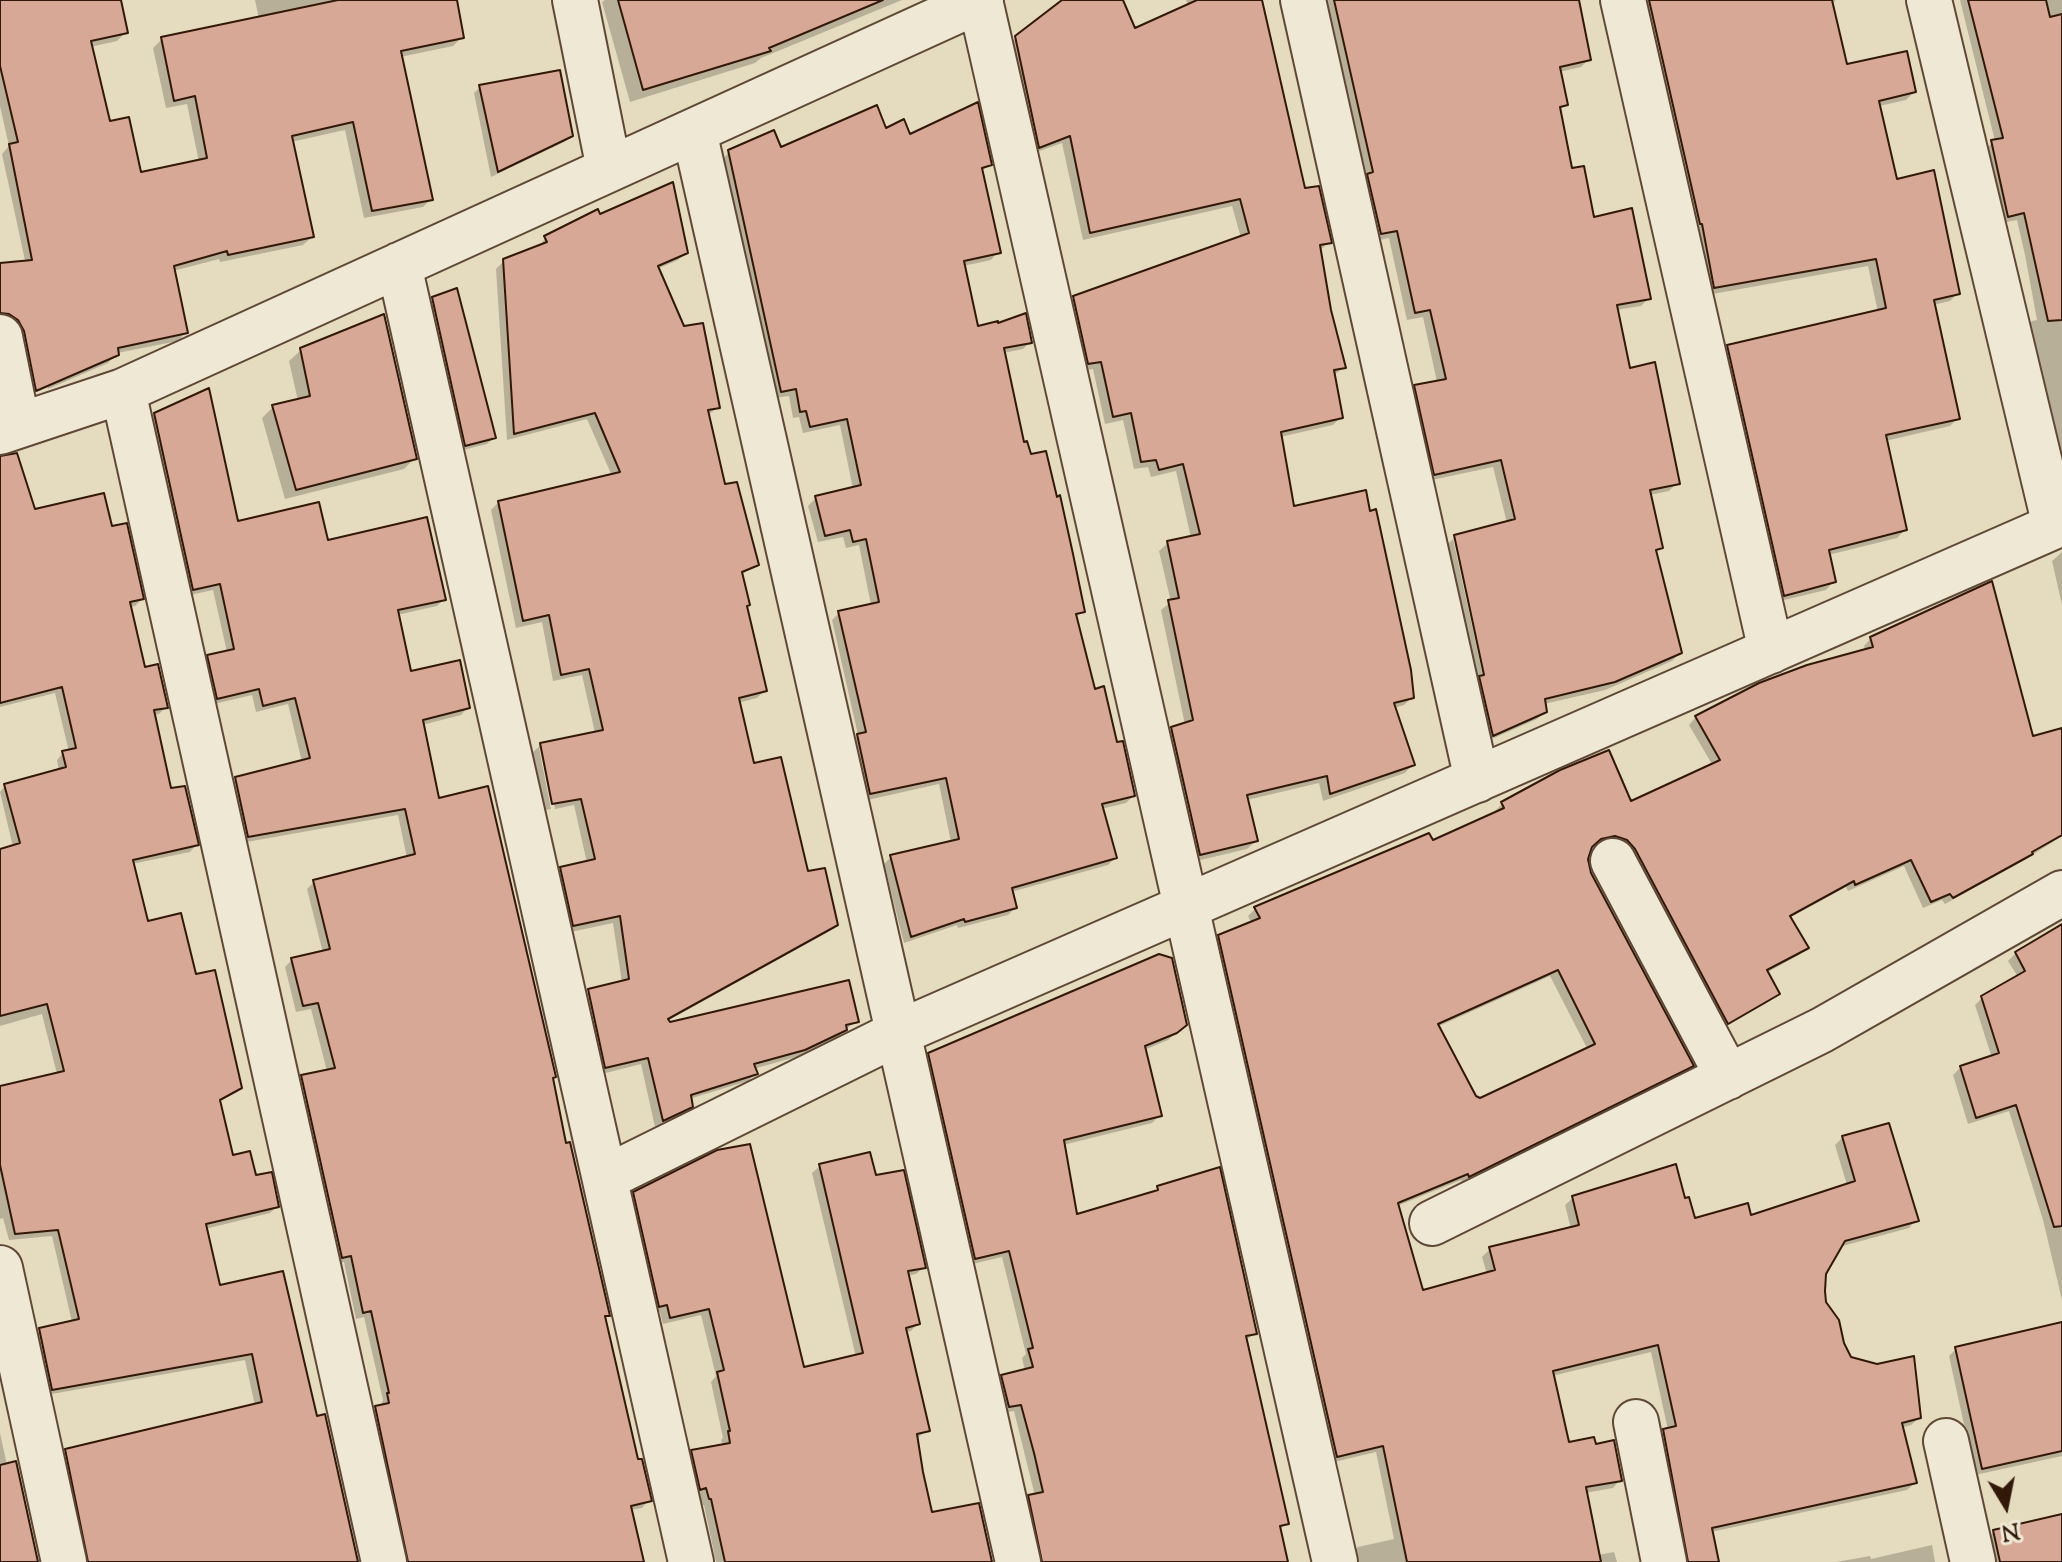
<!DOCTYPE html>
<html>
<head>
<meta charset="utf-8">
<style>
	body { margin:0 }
	#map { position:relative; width:2062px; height:1562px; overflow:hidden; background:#e5dbbf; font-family:"Sorts Mill Goudy",serif }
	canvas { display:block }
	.north { position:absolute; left:1966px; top:1466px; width:80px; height:80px; -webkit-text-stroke:6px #eee8d5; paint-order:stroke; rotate:170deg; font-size:22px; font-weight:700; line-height:32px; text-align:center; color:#321808 }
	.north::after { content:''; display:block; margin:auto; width:28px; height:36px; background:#321808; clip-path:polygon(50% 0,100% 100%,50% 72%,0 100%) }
</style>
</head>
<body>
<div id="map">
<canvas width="2062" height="1562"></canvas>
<div class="north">N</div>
</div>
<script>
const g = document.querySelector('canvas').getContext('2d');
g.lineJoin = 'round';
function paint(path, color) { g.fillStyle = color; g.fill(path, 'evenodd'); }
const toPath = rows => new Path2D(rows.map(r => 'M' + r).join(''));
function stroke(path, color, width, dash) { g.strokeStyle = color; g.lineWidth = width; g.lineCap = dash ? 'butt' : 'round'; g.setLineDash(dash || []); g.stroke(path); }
paint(toPath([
	[0,0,119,0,125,33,117,41,90,47,109,124,139,175,199,162,187,104,166,108,153,48,162,39,259,19,255,0,455,0,462,37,453,46,400,57,431,199,423,207,364,218,345,130,291,142,312,237,303,245,220,262,219,259,173,271,186,332,178,341,117,353,108,363,48,389,42,356,45,353,2,154,9,146,0,106],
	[605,0,902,0,761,58,755,63,630,102,602,2],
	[1074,0,1121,0,1134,31,1189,6,1186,0,1260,0,1303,191,1329,242,1319,251,1329,311,1344,367,1333,376,1341,417,1333,425,1280,437,1292,509,1412,697,1404,705,1394,708,1413,764,1405,773,1323,801,1319,783,1247,800,1256,841,1247,849,1192,862,1164,737,1172,729,1185,725,1161,610,1171,602,1159,551,1168,543,1191,538,1176,471,1151,477,1148,467,1134,469,1123,420,1105,424,1093,369,1081,371,1066,306,1074,298,1241,238,1232,206,1083,240,1062,143,1031,154,1008,46,1017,37],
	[1320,0,1580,0,1577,1,1589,59,1581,67,1559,72,1566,104,1559,111,1570,171,1593,219,1649,298,1641,306,1616,310,1629,370,1677,483,1669,491,1649,495,1660,548,1655,553,1680,653,1672,661,1605,690,1544,704,1545,711,1537,719,1485,742,1447,545,1455,537,1507,523,1493,467,1427,481,1408,395,1415,387,1437,382,1423,317,1407,320,1389,238,1373,241,1360,183,1366,178,1331,28],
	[1453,539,1457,539,1488,684,1485,685],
	[1639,0,1836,0,1823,12,1718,37,1914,92,1906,100,1879,106,1896,181,1958,293,1950,301,1933,305,1958,418,1950,426,1885,441,1905,530,1897,538,1828,555,1833,582,1826,590,1776,602,1720,355,1728,347,1878,312,1868,266,1707,295],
	[1960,0,2062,0,2062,484,2025,329,2032,321,2037,320,2025,255,2017,220,2001,223,1984,150,1995,141],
	[480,87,571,135,564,142,491,177,474,93],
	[885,131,909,136,990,164,982,171,998,252,991,260,963,266,976,328,1030,342,1023,349,1003,353,1023,444,1083,611,1075,618,1093,692,1133,796,1126,803,1101,809,1115,858,1108,865,1011,892,1015,908,1008,915,958,928,957,925,904,943,884,864,891,857,951,842,939,784,863,801,850,743,858,735,832,620,839,613,871,605,859,545,846,548,843,537,818,542,808,506,816,498,853,489,840,425,803,433,799,417,793,418,789,396,774,398,722,160,729,152,780,149],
	[600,216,686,252,678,260,657,269,718,407,707,416,724,487,756,565,741,575,745,607,764,691,757,698,738,703,753,765,807,873,836,924,828,932,660,1025,856,1021,837,1037,796,1057,753,1069,755,1074,748,1081,689,1099,690,1106,683,1114,655,1127,641,1064,598,1075,581,999,589,991,622,983,613,923,566,933,553,876,561,869,587,863,574,805,555,809,543,748,539,748,551,809,545,810,533,752,541,745,595,733,582,675,553,681,542,622,516,628,491,510,499,502,612,476,587,419,507,440,496,269,504,261,539,247,546,237],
	[433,299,494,438,487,444,459,451,426,305],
	[301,350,415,458,404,469,285,499,262,418,273,407,298,401,289,361],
	[155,415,237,523,327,542,444,599,437,606,397,615,410,673,468,707,461,715,422,725,437,800,551,1079,565,1145,608,1315,604,1319,637,1462,649,1500,642,1508,630,1510,642,1562,401,1562,369,1415,376,1408,381,1406,383,1400,364,1317,356,1319,344,1262,335,1264,295,1084,302,1077,327,1071,311,1009,296,1012,285,967,292,960,323,953,307,889,314,882,407,858,398,815,241,843,228,786,236,779,302,762,288,704,256,712,252,695,210,705,201,664,208,657,227,652,213,590,186,596,147,422],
	[0,477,34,512,110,528,142,599,135,606,129,607,144,669,166,707,159,714,153,715,170,791,196,845,190,852,132,864,147,924,194,976,239,1087,218,1102,232,1157,254,1177,277,1206,270,1213,205,1229,219,1287,281,1273,345,1562,82,1562,59,1458,66,1451,255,1406,245,1360,46,1395,33,1337,40,1330,72,1322,52,1236,9,1240,3,1218,0,1219,0,1088,57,1074,42,1014,0,1026,0,851,13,847,0,792,5,786,59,771,57,760,63,753,69,752,55,693,0,707],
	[2062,552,2062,605,2052,561],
	[1871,638,2031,738,2062,730,2062,836,2023,861,1945,904,1942,900,1923,908,1904,866,1848,891,1846,887,1789,918,1806,948,1799,955,1766,973,1778,993,1770,1001,1720,1030,1606,843,1591,846,1586,859,1589,873,1691,1065,1684,1073,1462,1182,1461,1180,1397,1206,1421,1293,1487,1274,1482,1257,1490,1249,1571,1229,1565,1205,1573,1198,1684,1201,1693,1220,1750,1218,1847,1185,1835,1145,1843,1137,1916,1220,1909,1228,1839,1247,1824,1274,1825,1303,1850,1359,1919,1418,1911,1425,1901,1428,1915,1483,1907,1490,1711,1532,1717,1562,1681,1562,1656,1438,1668,1430,1651,1352,1552,1376,1568,1444,1620,1480,1613,1488,1585,1493,1598,1555,1614,1552,1617,1562,1352,1562,1351,1554,1358,1547,1394,1539,1376,1452,1330,1463,1212,944,1219,937,1252,924,1248,916,1255,909,1432,843,1496,814,1495,811,1502,804,1630,804,1713,766,1689,725,1696,717,1865,651,1864,646],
	[1550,976,1588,1050,1480,1100,1474,1097,1437,1027],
	[2062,927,2062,1300,2043,1220,2009,1111,1968,1124,1953,1075,1961,1067,1992,1058,1975,1005,1982,998,2018,977,2008,961,2016,953],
	[1177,1032,1168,1040,1144,1050,1159,1116,1152,1123,1063,1145,1076,1216,1152,1194,1158,1188,1255,1333,1245,1341,1286,1523,1279,1531,1284,1562,1035,1562,1022,1504,1029,1497,1035,1496,1014,1411,1002,1413,995,1384,1002,1377,1025,1371,1022,1358,1026,1354,1002,1257,968,1265,922,1062,929,1054],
	[820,1166,875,1177,924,1267,916,1274,907,1276,918,1323,911,1331,905,1332,927,1430,916,1439,931,1515,990,1562,716,1562,704,1505,702,1505,699,1494,693,1496,685,1459,692,1452,723,1446,721,1440,723,1438,711,1382,716,1376,701,1315,663,1324,660,1312,652,1313,627,1201,634,1194,802,1369,856,1357,812,1173],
	[2062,1323,2062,1456,1975,1475,1949,1356,1956,1349],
	[0,1433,7,1465,36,1562,0,1562],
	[2062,1516,2062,1562,1993,1562,1987,1539,1994,1531],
	[1932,1545,1935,1562,1836,1562,1870,1556,1871,1559]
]), '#0003');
const building = toPath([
	[0,0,121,0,128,33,91,41,110,121,129,117,141,172,207,158,195,96,174,101,161,37,338,0,457,0,464,38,401,51,433,200,372,211,353,122,292,136,314,237,228,255,227,251,174,266,188,333,118,348,119,355,36,391,24,331,18,320,9,314,0,313,0,263,32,260,9,144,18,142,0,66,0,0],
	[618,0,883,0,769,48,771,51,643,90,618,0],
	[1062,0,1123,0,1135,28,1197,0,1262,0,1305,188,1319,186,1332,243,1320,245,1331,310,1346,368,1334,370,1343,418,1281,432,1294,506,1366,490,1370,511,1376,509,1411,670,1414,698,1394,703,1415,765,1330,794,1327,776,1247,795,1258,841,1200,855,1171,727,1193,720,1168,600,1179,598,1167,541,1200,534,1183,464,1159,470,1156,460,1141,462,1131,413,1113,417,1101,362,1088,364,1073,296,1249,233,1240,199,1090,233,1070,136,1039,148,1015,36,1062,0],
	[1334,0,1579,0,1591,60,1560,67,1568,105,1560,107,1572,168,1584,166,1594,217,1632,208,1651,299,1617,305,1630,368,1655,362,1680,484,1650,490,1663,548,1656,550,1682,653,1615,682,1545,699,1547,712,1493,736,1479,676,1484,675,1454,535,1515,519,1501,460,1434,475,1414,385,1446,379,1430,310,1415,313,1397,231,1381,234,1367,174,1373,172,1334,0],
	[1649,0,1832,0,1847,64,1907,51,1916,92,1879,101,1897,179,1934,170,1960,294,1934,300,1960,419,1886,435,1907,530,1829,550,1836,582,1784,596,1727,345,1886,308,1876,259,1714,288,1702,224,1700,224,1649,0],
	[1968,0,2046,0,2050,17,2062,14,2062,320,2048,321,2024,213,2008,217,1991,140,2003,138,1968,0],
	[560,70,573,136,498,172,479,85,560,70],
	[978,102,992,165,982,168,1001,253,964,261,978,326,998,321,998,323,1026,313,1032,343,1004,348,1024,442,1027,441,1031,454,1046,451,1057,497,1060,495,1073,554,1085,612,1076,614,1095,689,1104,686,1117,742,1123,741,1135,796,1102,804,1117,858,1012,888,1017,908,965,922,964,919,911,937,890,855,959,839,946,778,870,794,857,734,866,732,838,611,879,602,866,539,853,542,850,530,825,536,815,496,861,485,847,419,810,427,806,411,800,412,796,389,781,392,728,150,774,130,781,147,877,105,886,128,904,119,910,134,978,102],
	[673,182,688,253,658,266,684,326,703,323,720,408,708,410,725,484,737,482,759,565,742,572,750,605,747,606,767,691,739,698,754,763,781,757,808,871,825,868,838,925,668,1019,670,1022,849,980,859,1022,846,1025,847,1030,805,1050,754,1064,758,1074,691,1095,693,1107,663,1121,648,1058,605,1068,588,989,629,979,620,916,573,926,560,867,595,859,581,799,552,804,540,743,603,730,589,669,561,675,549,615,523,621,498,501,620,472,595,413,514,434,503,259,547,242,544,236,598,209,600,214,673,182],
	[457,288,496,438,465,446,432,297,457,288],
	[384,314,417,459,296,490,272,405,310,396,300,348,384,314],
	[209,388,238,521,319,502,328,540,427,517,446,600,398,610,411,671,460,660,470,708,423,720,439,798,488,786,556,1077,553,1078,566,1143,570,1142,610,1316,605,1316,638,1459,642,1459,652,1501,631,1506,644,1562,408,1562,375,1406,389,1403,387,1393,389,1393,371,1311,363,1313,351,1256,342,1258,301,1075,335,1068,318,1003,303,1006,291,958,330,949,313,880,415,854,405,809,248,837,235,777,310,758,295,698,263,706,259,689,217,699,207,655,234,649,220,584,193,590,154,413,209,388],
	[17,453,35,509,104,493,112,526,127,523,144,599,130,602,145,667,158,664,168,708,154,710,171,788,185,786,199,845,133,860,148,921,181,913,196,974,215,970,242,1088,220,1100,233,1155,250,1151,256,1175,272,1172,279,1207,206,1224,220,1285,283,1271,317,1416,325,1414,358,1562,88,1562,65,1449,262,1402,252,1354,52,1390,39,1328,79,1319,58,1230,15,1234,0,1165,0,1086,64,1071,47,1004,0,1016,0,849,20,843,4,784,66,767,62,751,76,748,62,687,0,703,0,456,17,453],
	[1992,581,2033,736,2062,728,2062,835,2032,852,2033,854,1953,898,1950,894,1931,902,1911,860,1855,885,1854,881,1790,916,1809,948,1767,970,1780,994,1728,1024,1635,849,1627,840,1615,836,1601,839,1592,847,1588,859,1591,873,1694,1066,1469,1177,1468,1174,1398,1203,1423,1290,1495,1270,1489,1247,1579,1225,1572,1196,1676,1164,1685,1198,1689,1197,1695,1218,1748,1203,1751,1215,1855,1181,1842,1136,1889,1123,1919,1221,1845,1241,1826,1274,1825,1291,1826,1302,1839,1320,1844,1343,1851,1357,1877,1364,1914,1356,1921,1418,1902,1423,1917,1483,1712,1528,1719,1562,1688,1562,1663,1429,1676,1426,1658,1345,1553,1371,1569,1442,1594,1437,1596,1444,1614,1440,1622,1481,1586,1487,1601,1562,1407,1562,1383,1446,1337,1457,1218,935,1260,918,1254,907,1429,833,1433,840,1504,808,1501,802,1560,770,1609,750,1631,801,1720,760,1695,716,1759,683,1807,665,1873,647,1870,637,1992,581],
	[1558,970,1595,1044,1480,1098,1476,1096,1438,1024,1558,970],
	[2062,924,2062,1226,2054,1227,2016,1105,1976,1118,1960,1066,1999,1053,1981,996,2025,971,2015,952,2062,924],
	[1159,954,1172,958,1187,1025,1177,1033,1145,1046,1162,1116,1064,1140,1077,1214,1158,1190,1157,1186,1220,1167,1257,1334,1246,1336,1289,1524,1280,1526,1288,1562,1042,1562,1028,1495,1043,1492,1034,1453,1021,1405,1009,1407,1001,1375,1033,1367,1028,1349,1033,1348,1009,1251,975,1259,928,1053,1159,954],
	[750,1144,804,1367,863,1353,819,1164,870,1152,876,1175,904,1170,926,1268,908,1271,920,1324,906,1328,930,1431,917,1434,923,1472,932,1512,979,1503,992,1562,725,1562,711,1499,709,1499,706,1488,700,1490,691,1450,730,1443,728,1431,730,1431,717,1372,724,1370,709,1309,670,1318,667,1305,659,1307,633,1192,717,1150,750,1144],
	[2062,1322,2062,1451,1982,1469,1955,1347,2062,1322],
	[16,1461,38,1562,0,1562,0,1465,16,1461],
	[2062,1514,2062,1562,2000,1562,1993,1530,2062,1514]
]);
paint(building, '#d7a895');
stroke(building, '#321808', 2);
const minor = toPath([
	[575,0,609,169],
	[980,0,1335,1562],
	[1303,0,1477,780],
	[1623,0,1771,651],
	[1929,0,2055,526],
	[694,131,1018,1562],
	[399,265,691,1562],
	[0,337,18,426],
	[123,391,384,1562],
	[0,432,123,391,981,0],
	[1613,861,1728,1077],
	[605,1178,898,1033,2062,523],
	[1432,1223,1822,1030,2062,893],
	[0,1268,64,1562],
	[1636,1422,1664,1562],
	[1946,1441,1973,1562]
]);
stroke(minor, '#5f4936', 48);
stroke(minor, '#eee8d5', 44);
</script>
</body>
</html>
